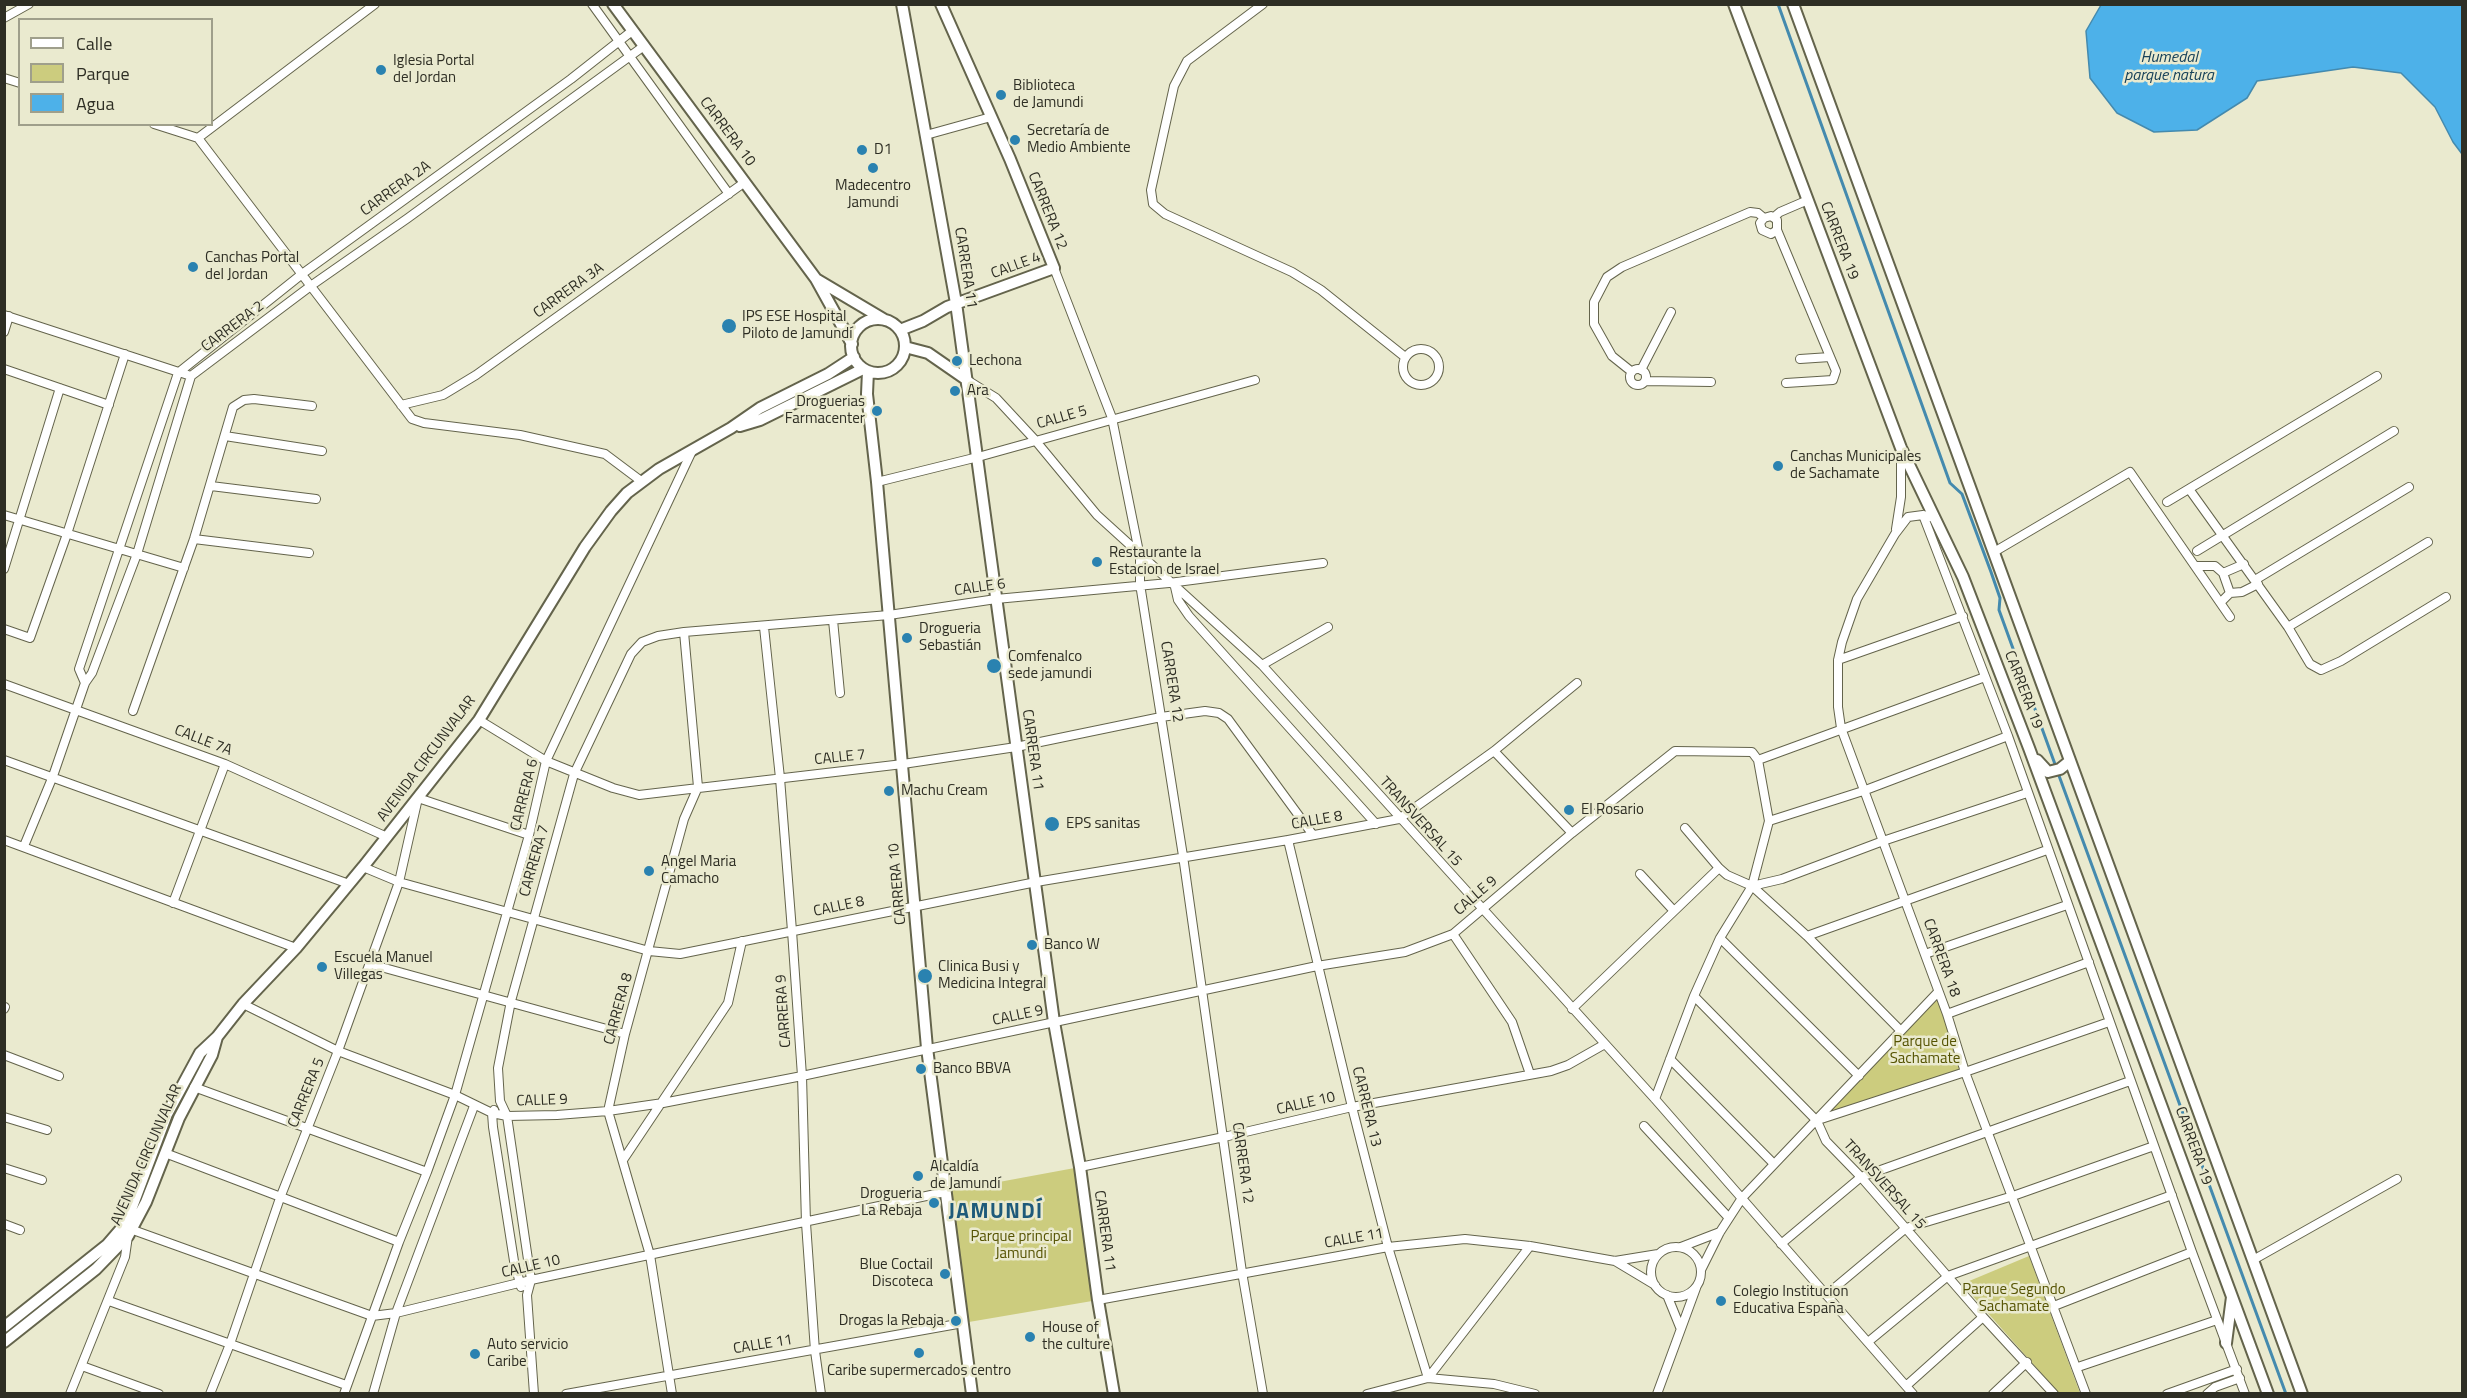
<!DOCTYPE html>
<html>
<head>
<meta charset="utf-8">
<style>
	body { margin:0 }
	#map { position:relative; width:2467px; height:1398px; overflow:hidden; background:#eaeacf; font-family:"Titillium Web",sans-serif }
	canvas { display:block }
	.frame { position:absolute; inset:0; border:6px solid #2e2e24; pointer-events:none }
	.legend { position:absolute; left:18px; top:18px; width:195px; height:108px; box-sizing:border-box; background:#eaeacf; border:2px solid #9f9f8b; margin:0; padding:8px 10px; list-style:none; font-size:18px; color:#2e2e24 }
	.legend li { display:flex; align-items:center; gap:12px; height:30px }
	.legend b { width:30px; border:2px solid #9f9f8b }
</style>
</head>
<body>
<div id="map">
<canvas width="2467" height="1398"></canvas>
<div class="frame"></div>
<ul class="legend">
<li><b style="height:8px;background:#fff"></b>Calle</li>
<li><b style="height:16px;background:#cccc7e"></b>Parque</li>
<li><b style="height:16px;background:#4db1e9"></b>Agua</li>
</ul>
</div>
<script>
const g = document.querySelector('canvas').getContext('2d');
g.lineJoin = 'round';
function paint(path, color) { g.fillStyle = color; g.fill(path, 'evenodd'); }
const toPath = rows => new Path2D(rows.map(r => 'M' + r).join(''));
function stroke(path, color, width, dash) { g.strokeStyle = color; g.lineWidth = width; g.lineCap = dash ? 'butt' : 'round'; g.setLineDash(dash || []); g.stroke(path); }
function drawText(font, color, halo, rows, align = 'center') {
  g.font = font + ' "Titillium Web",sans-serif'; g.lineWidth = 5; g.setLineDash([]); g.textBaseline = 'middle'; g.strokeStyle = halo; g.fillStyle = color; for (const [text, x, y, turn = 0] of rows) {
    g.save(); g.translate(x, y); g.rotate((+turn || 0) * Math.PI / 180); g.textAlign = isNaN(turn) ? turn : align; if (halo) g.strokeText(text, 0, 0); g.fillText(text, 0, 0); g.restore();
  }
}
paint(toPath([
	[1938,992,1965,1072,1817,1121],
	[1080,1167,1098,1300,963,1323,945,1192],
	[2029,1256,2080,1393,2059,1393,1962,1284]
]), '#cccc7e');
const water = toPath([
	[2101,5,2462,5,2462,154,2453,142,2435,107,2401,73,2353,67,2257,81,2247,98,2197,130,2154,132,2117,113,2090,78,2086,31,2101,5]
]);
paint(water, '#4db1e9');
stroke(water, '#448aae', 1.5);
stroke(toPath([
	[1778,4,1950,483,1962,494,1991,572,2000,598,1999,610,2056,767],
	[2058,773,2286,1394]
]), '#448aae', 3);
const street = toPath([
	[592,4,729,194],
	[1263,4,1187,61,1174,86,1151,190,1153,204,1165,214,1292,272,1321,290,1405,357],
	[4,18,29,4],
	[4,78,20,83],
	[154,124,198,138],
	[926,135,991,117],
	[198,138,412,419,424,423,520,435,605,454,641,481],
	[198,138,375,4],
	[1774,217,1780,212,1808,200],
	[1764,218,1760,223,1762,230,1771,234,1777,230],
	[1054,268,1112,418,1140,557,1140,584,1183,856,1242,1272,1263,1394],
	[4,315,191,376],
	[4,332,9,316],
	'1403 367a18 18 0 1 1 36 0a18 18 0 1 1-36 0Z',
	[1800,359,1830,357],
	[4,369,109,405],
	'1630 377a8 8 0 1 1 16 0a8 8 0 1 1-16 0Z',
	[1641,370,1671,312],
	[1632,372,1612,356,1594,324,1594,302,1607,277,1622,267,1750,212,1758,213,1764,218,1771,216,1777,220,1777,230,1836,371,1833,380,1786,383],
	[967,380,996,398,1035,440,1097,515,1262,665,1655,1099,1913,1394],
	[1645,381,1711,382],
	[401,405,443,395,476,375,745,182],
	[225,436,322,451],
	[877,482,978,457,1255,380],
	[211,486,316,499],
	[2189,489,2288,627,2310,664,2321,670,2341,661,2446,597],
	[2167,502,2377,376],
	[4,515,184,568],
	[1923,515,2008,736,2192,1252,2245,1394],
	[1935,518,1923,515,1908,517,1895,534,1857,599,1842,642,1838,660,1838,707,1841,728,1947,1014,1965,1072,2086,1394],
	[1896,529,1901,497,1901,452],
	[194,539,309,553],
	[2197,551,2394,431],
	[1994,552,2130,472,2230,617],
	[2195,566,2215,566,2223,573,2230,593,2221,602],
	[4,569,60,388],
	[2223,573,2244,564],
	[2255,580,2409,487],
	[1175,587,1178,600,1189,616,1376,824],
	[2230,593,2242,592,2258,584],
	[833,620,840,693],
	[764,627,780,778,792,931,802,1076,806,1223,815,1351,821,1394],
	[2288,627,2428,542],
	[4,629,30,638,67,534,125,354],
	[1838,660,1963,616],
	[1262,665,1328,627],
	[85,683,79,669,178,373,302,274,571,79,632,31],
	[4,684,225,764,387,837],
	[133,711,194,539,233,407,244,400,254,399,312,406],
	[479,720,546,761,613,788,639,795,903,764,1016,747,1161,717,1205,711,1219,713,1228,719,1313,835],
	[1494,751,1572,833],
	[4,760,349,884],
	[1758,760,1985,677],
	[1769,821,1863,791,2008,736],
	[1685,828,1719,868,1727,875,1752,886,1807,936,1900,1030],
	[4,840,296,948],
	[1288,840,1352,1107,1388,1247,1428,1378],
	[24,846,53,776,85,683,92,673,137,554,191,376,312,285,408,218,644,46],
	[363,867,399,882,649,951,680,954,1036,882,1288,840,1399,819,1494,751,1577,683],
	[1640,874,1674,911],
	[1752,886,1782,879,1883,841,2027,793],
	[173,903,225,764],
	[1453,934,1512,1022,1530,1074],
	[1807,936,2047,850],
	[1720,938,1859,1076],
	[1925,954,2067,905],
	[370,964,625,1034],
	[1694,996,1817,1121,1826,1141,1861,1177,1983,1317,2054,1394],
	[243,1004,338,1051,455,1095,492,1113,507,1116,557,1115,608,1111,663,1103,802,1076,1317,966,1405,952,1453,934,1572,833,1675,751,1752,752,1758,760,1769,821,1752,886,1720,938,1694,996,1655,1099],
	[4,1009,5,1007],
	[1572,1009,1719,868],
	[1947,1014,2089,962],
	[4,1055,59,1076],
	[1670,1059,1774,1164],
	[194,1087,427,1172],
	[494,1110,492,1113,493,1127,514,1261,521,1287],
	[4,1117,47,1130],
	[1818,1120,1965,1072,2109,1022],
	[1644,1126,1729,1218],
	[165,1153,399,1242],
	[623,1160,728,1003,742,941],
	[1080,1167,1224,1137,1352,1107,1551,1071,1568,1065,1605,1044],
	[4,1168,42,1180],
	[4,1224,20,1230],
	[133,1230,372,1316,396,1313,531,1280,945,1192],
	[1781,1244,1861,1177,2130,1081],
	[1681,1247,1720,1232],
	'1651 1272a25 25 0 1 1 50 0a25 25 0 1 1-50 0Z',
	[2253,1260,2397,1179],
	[1615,1261,1655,1285],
	[1701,1270,1720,1232,1742,1198,1938,992],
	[1667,1295,1680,1327],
	[1826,1295,1906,1228,2013,1196,2154,1146],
	[1098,1300,1388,1247,1465,1239,1530,1246,1615,1261,1658,1254],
	[109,1301,346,1385],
	[2054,1306,2192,1252],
	[1868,1342,1948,1276,2172,1195],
	[82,1366,159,1394],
	[2078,1367,2217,1320],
	[1428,1378,1530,1246],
	[1906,1386,1983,1317],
	[70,1394,125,1257,128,1236],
	[210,1394,230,1344,280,1198,338,1051,399,882,418,798,529,835],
	[344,1394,399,1242,427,1172,455,1095,529,835,546,761,692,451],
	[373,1394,396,1313,474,1106],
	[534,1394,527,1295,531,1280,507,1116,500,1101,498,1068,511,1001,574,774,631,654,642,642,658,636,684,632,889,615,996,599,1169,583,1323,563],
	[566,1394,963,1323],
	[672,1394,650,1255,608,1111,625,1034,684,819,698,787,684,632],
	[1367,1394,1428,1378,1494,1384,1535,1394],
	[1657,1394,1696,1288],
	[1993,1394,2027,1362],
	[2167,1394,2237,1369],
	[2207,1394,2215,1387,2240,1378]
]);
const secondary = toPath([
	[613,4,816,279,852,344],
	[902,4,956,303,1054,1022,1080,1167,1098,1300,1114,1394],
	[1734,4,1901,448,1963,577,2029,748,2268,1394],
	[1793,4,2302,1394],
	[816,279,885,320],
	'851 346a27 27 0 1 1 54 0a27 27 0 1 1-54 0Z',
	[900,330,923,321,947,307,1054,268,1010,159,941,4],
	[905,347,928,353,967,380],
	[868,371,867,394,877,482,927,1048,972,1394],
	[740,426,760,420,863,369],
	[2037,760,2048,772,2060,769,2070,761],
	[4,1327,107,1245,126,1223,167,1114,200,1053,217,1037,243,1004,296,948,363,867,479,720,585,547,611,511,627,493,659,469,731,428,760,408,828,374,854,357],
	[4,1342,96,1269,128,1236,146,1202,179,1118,212,1055,217,1037],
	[2226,1343,2232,1297]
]);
stroke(street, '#64644c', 10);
stroke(secondary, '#64644c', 14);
stroke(street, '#fff', 8);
stroke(secondary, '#fff', 10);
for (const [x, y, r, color] of [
	[381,70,6,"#2a82b0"],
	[1001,95,6,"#2a82b0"],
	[1015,140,6,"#2a82b0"],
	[862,150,6,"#2a82b0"],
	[873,168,6,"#2a82b0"],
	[193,267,6,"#2a82b0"],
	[729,326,8,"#2a82b0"],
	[957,361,6,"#2a82b0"],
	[955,391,6,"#2a82b0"],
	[877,411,6,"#2a82b0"],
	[1778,466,6,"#2a82b0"],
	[1097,562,6,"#2a82b0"],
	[907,638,6,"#2a82b0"],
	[994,666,8,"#2a82b0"],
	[889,791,6,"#2a82b0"],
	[1569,810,6,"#2a82b0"],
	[1052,824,8,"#2a82b0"],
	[649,871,6,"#2a82b0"],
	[1032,945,6,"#2a82b0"],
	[322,967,6,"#2a82b0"],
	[925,976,8,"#2a82b0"],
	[921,1069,6,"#2a82b0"],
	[918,1176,6,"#2a82b0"],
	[934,1203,6,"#2a82b0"],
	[945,1274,6,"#2a82b0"],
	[1721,1301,6,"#2a82b0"],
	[956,1321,6,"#2a82b0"],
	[1030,1337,6,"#2a82b0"],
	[919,1353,6,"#2a82b0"],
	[475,1354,6,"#2a82b0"]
]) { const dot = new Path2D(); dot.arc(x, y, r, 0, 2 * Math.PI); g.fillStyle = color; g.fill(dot); stroke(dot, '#eaeacf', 2); }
drawText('15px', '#2e2e24', '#eaeacf', [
	["Iglesia Portal",393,61],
	["del Jordan",393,78],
	["Biblioteca",1013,86],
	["de Jamundi",1013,103],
	["Secretaría de",1027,131],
	["Medio Ambiente",1027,148],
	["D1",874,150],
	["Madecentro",873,186,"center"],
	["Jamundi",873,203,"center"],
	["Canchas Portal",205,258],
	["del Jordan",205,275],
	["IPS ESE Hospital",742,317],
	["Piloto de Jamundí",742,334],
	["Lechona",969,361],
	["Ara",967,391],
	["Droguerias",865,402,"right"],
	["Farmacenter",865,419,"right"],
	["Canchas Municipales",1790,457],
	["de Sachamate",1790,474],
	["Restaurante la",1109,553],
	["Estacion de Israel",1109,570],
	["Drogueria",919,629],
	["Sebastián",919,646],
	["Comfenalco",1008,657],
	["sede jamundi",1008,674],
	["Machu Cream",901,791],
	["El Rosario",1581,810],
	["EPS sanitas",1066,824],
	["Angel Maria",661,862],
	["Camacho",661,879],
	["Banco W",1044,945],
	["Escuela Manuel",334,958],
	["Villegas",334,975],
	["Clinica Busi y",938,967],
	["Medicina Integral",938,984],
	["Banco BBVA",933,1069],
	["Alcaldía",930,1167],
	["de Jamundí",930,1184],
	["Drogueria",922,1194,"right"],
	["La Rebaja",922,1211,"right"],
	["Blue Coctail",933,1265,"right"],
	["Discoteca",933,1282,"right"],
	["Colegio Institucion",1733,1292],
	["Educativa España",1733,1309],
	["Drogas la Rebaja",944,1321,"right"],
	["House of",1042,1328],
	["the culture",1042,1345],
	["Auto servicio",487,1345],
	["Caribe",487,1362],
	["Caribe supermercados centro",919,1371,"center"]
], 'left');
drawText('15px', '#2e2e24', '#eaeacf', [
	["CARRERA 10",727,132,53],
	["CARRERA 2A",396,189,-36],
	["CARRERA 12",1047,211,68],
	["CARRERA 19",1839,241,69],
	["CALLE 4",1016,266,-20],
	["CARRERA 11",965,268,81],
	["CARRERA 3A",569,291,-36],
	["CARRERA 2",233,327,-37],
	["CALLE 5",1062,418,-16],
	["CALLE 6",980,588,-8],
	["CARRERA 12",1171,682,81],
	["CARRERA 19",2023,690,69],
	["CALLE 7A",203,741,21],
	["CARRERA 11",1032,750,82],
	["CALLE 7",840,758,-6],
	["AVENIDA CIRCUNVALAR",427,759,-53],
	["CARRERA 6",525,795,-76],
	["CALLE 8",1317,821,-10],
	["TRANSVERSAL 15",1420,822,48],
	["CARRERA 7",535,861,-74],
	["CARRERA 10",898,884,-95],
	["CALLE 9",1476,896,-41],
	["CALLE 8",839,907,-12],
	["CARRERA 18",1941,958,70],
	["CARRERA 8",619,1009,-75],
	["CARRERA 9",784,1011,-94],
	["CALLE 9",1018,1016,-12],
	["CARRERA 5",307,1093,-68],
	["CALLE 9",542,1101,-2],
	["CALLE 10",1306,1104,-13],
	["CARRERA 13",1366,1107,76],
	["CARRERA 19",2193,1146,70],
	["AVENIDA CIRCUNVALAR",147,1155,-66],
	["CARRERA 12",1242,1163,82],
	["TRANSVERSAL 15",1884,1185,48],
	["CARRERA 11",1104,1231,82],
	["CALLE 11",1354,1239,-10],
	["CALLE 10",531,1267,-13],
	["CALLE 11",763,1345,-9]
]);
drawText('15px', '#555302', '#eaeacf', [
	["Parque de",1925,1042],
	["Sachamate",1925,1059],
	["Parque principal",1021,1237],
	["Jamundi",1021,1254],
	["Parque Segundo",2014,1290],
	["Sachamate",2014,1307]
]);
drawText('italic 16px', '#174159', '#eaeacf', [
	["Humedal",2169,58],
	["parque natura",2169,76]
]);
g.letterSpacing = '1.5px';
drawText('bold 21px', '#1e5a7a', '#eaeacf', [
	["JAMUNDÍ",996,1213]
]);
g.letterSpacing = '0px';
</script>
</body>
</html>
